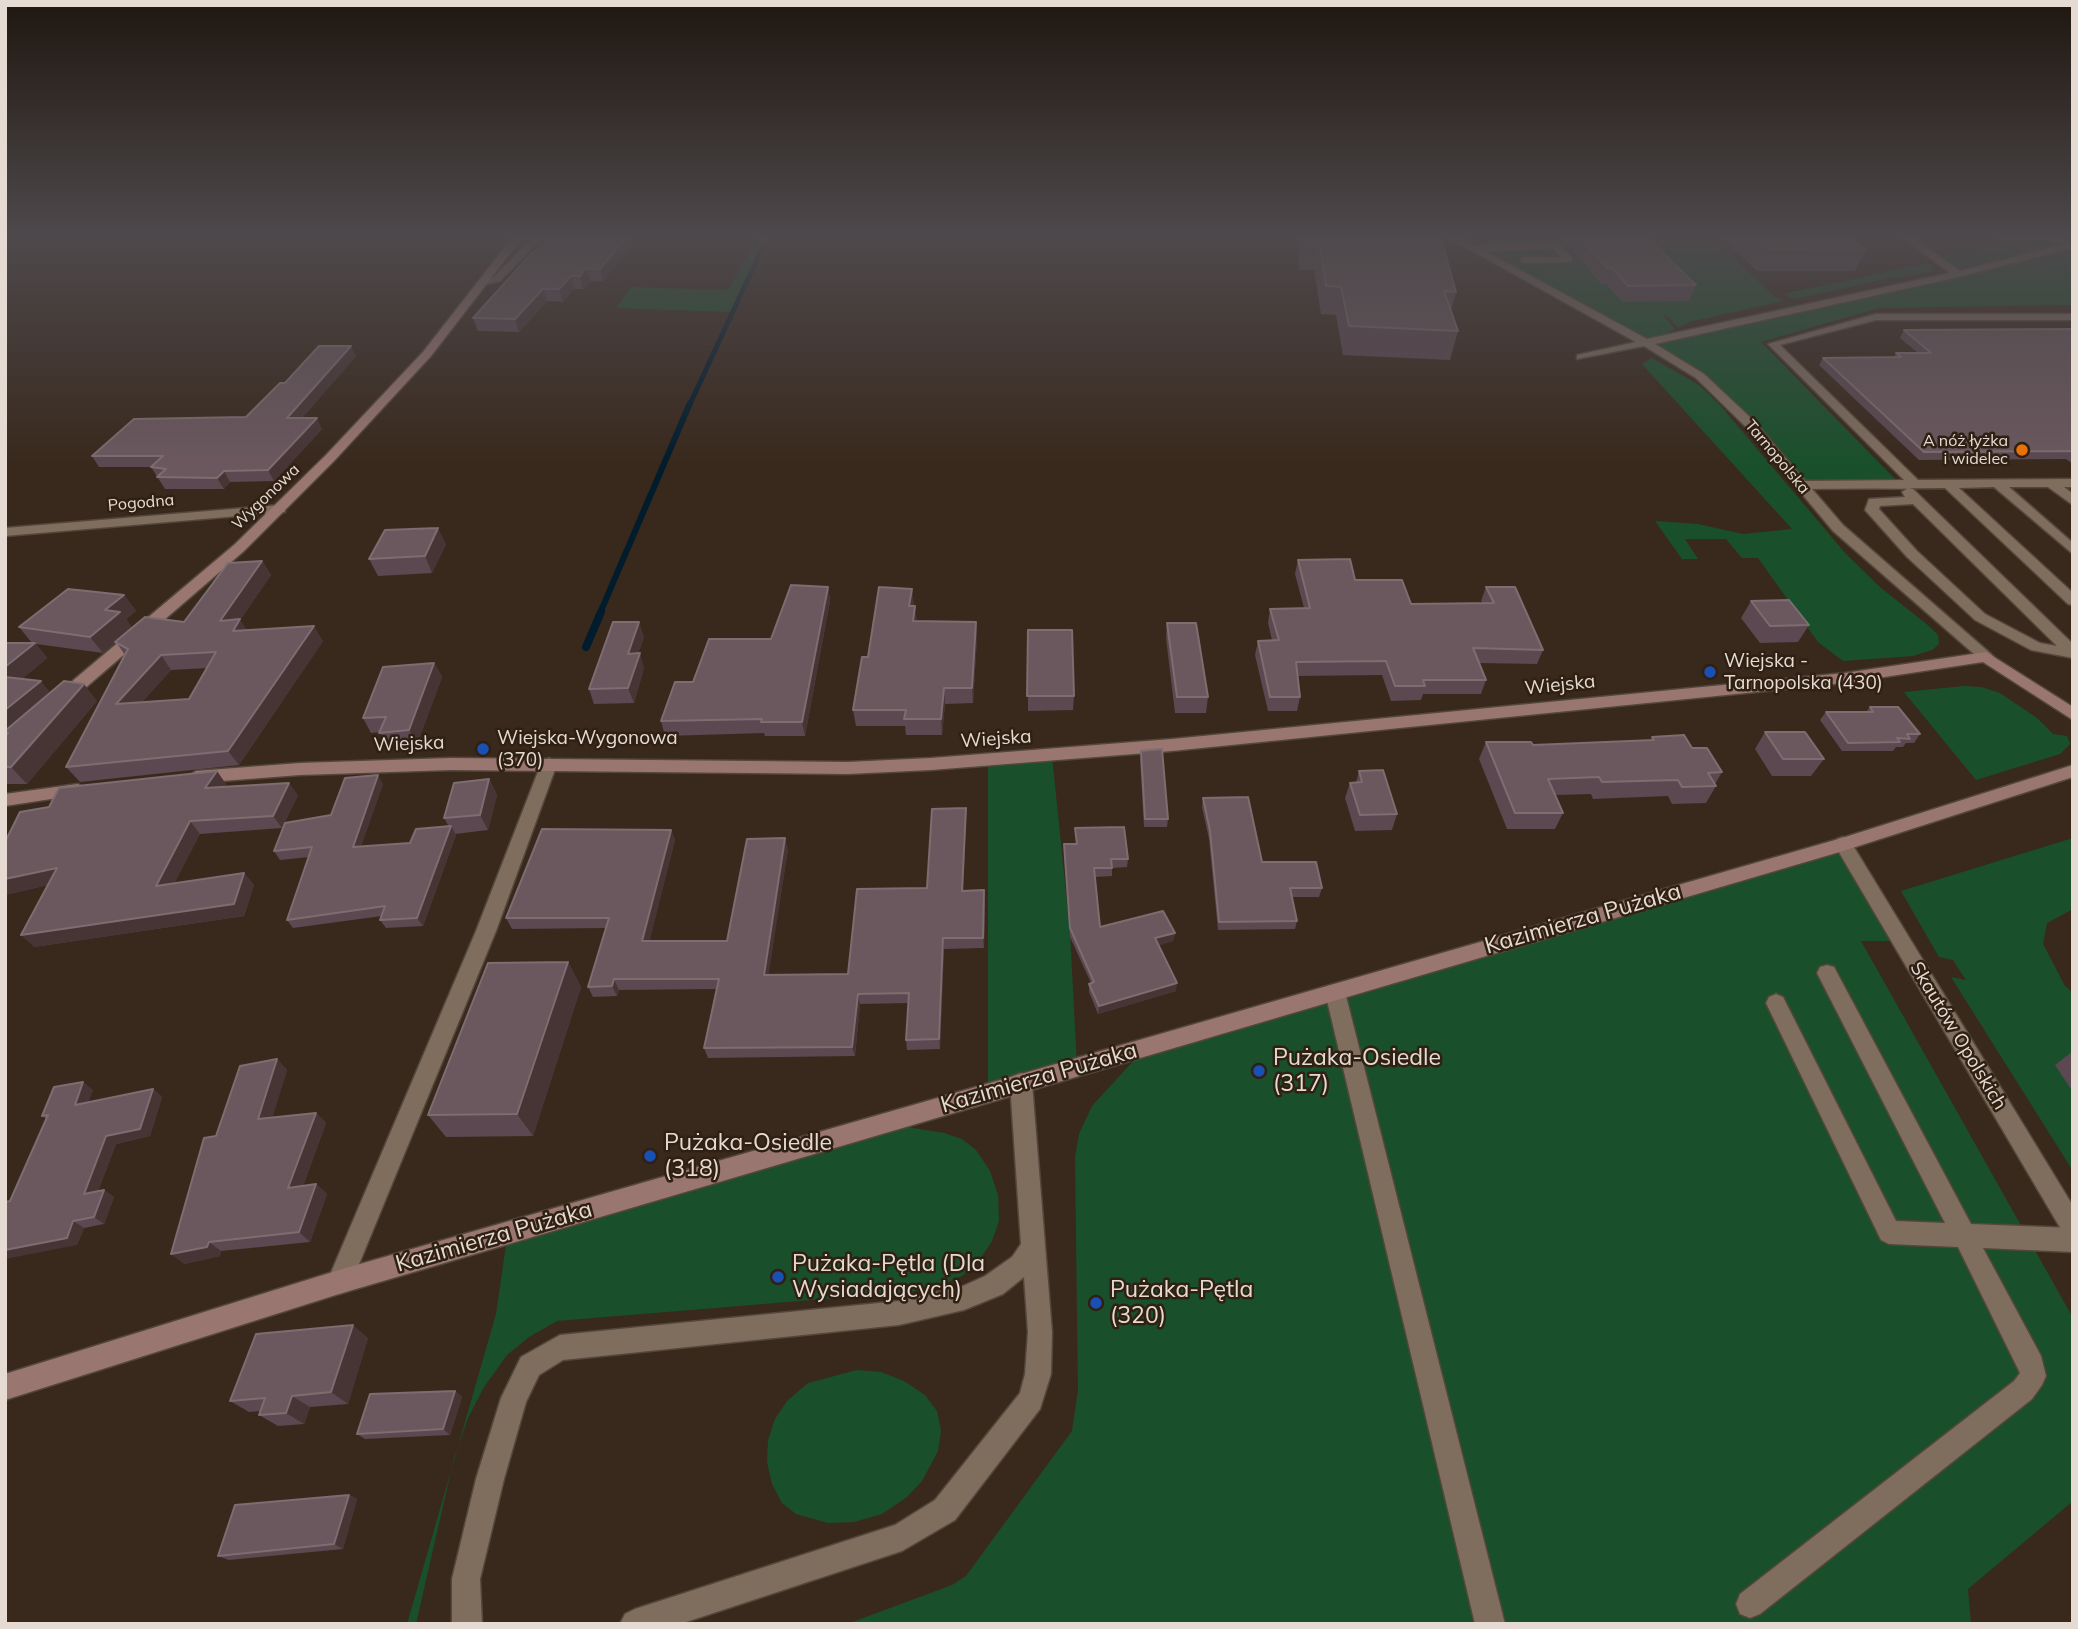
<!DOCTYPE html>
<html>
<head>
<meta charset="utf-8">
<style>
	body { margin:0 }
	#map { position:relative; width:2078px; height:1629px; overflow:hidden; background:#39291d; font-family:Mulish,sans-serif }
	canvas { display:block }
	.frame { position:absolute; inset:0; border:7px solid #e5dbd3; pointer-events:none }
</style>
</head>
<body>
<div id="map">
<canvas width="2078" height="1629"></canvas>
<div class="frame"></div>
</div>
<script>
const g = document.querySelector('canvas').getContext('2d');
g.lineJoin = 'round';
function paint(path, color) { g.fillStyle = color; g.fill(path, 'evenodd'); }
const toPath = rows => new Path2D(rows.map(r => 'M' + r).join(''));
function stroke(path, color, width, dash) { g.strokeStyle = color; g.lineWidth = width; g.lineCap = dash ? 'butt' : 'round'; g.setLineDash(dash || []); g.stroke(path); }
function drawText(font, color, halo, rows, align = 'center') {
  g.font = font + ' Mulish,sans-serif'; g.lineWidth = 5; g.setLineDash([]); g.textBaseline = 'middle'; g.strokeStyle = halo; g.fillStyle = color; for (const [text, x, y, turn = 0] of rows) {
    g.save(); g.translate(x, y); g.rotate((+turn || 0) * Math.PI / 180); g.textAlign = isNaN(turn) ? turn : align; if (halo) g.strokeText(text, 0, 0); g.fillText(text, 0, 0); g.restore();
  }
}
paint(toPath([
	[757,238,767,238,730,312,616,308,631,287,728,290],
	[1996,238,2057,238,2073,248,2073,305,1879,308,1761,342,1901,485,1801,485,1702,378,1474,249,1485,242,1716,241,1774,296,1784,301,1689,322,1678,328,1666,315,1663,315,1675,329,1650,342,2029,255,1958,271,1935,258,2004,243],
	[1928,263,1934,268,1933,272,1886,279,1794,299,1783,294],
	[1652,358,1699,385,1720,405,1846,554,1881,588,1929,626,1938,635,1939,644,1932,650,1913,656,1843,661,1818,642,1758,558,1742,558,1726,539,1685,539,1698,559,1682,559,1655,521,1698,524,1743,534,1792,529,1642,364],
	[1964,686,1981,687,2000,693,2037,718,2053,734,2067,736,2070,744,2060,754,1976,780,1904,692],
	[1052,756,1070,932,1077,1067,988,1092,988,760],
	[2073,838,2073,909,2047,923,2043,944,2065,986,2073,993,2073,1171,1951,977,1966,980,1953,960,1939,957,1901,891],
	[1843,844,1901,941,1861,941,2073,1318,2073,1501,1968,1589,1971,1624,847,1624,952,1585,966,1576,1072,1431,1078,1390,1075,1157,1079,1134,1092,1106,1147,1046],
	[882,1123,944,1133,962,1139,976,1150,990,1171,998,1195,999,1221,992,1241,979,1261,962,1276,937,1287,909,1292,557,1321,529,1337,507,1355,484,1387,468,1418,454,1458,416,1624,407,1624,496,1314,506,1245],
	[857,1370,881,1372,904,1381,925,1395,937,1411,941,1431,938,1451,922,1481,907,1497,882,1514,854,1522,828,1523,796,1514,782,1503,772,1484,767,1462,768,1440,775,1419,787,1401,808,1383]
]), '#19502b');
stroke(toPath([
	[690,404,767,238]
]), '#001c2d', 5);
stroke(toPath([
	[600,613,690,403]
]), '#001c2d', 6);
stroke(toPath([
	[586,647,601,612]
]), '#001c2d', 8);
const lane = toPath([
	[532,238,542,238,500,281,478,286,478,282,494,277,532,238],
	[1556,242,1572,258,1572,262,1524,263,1519,260,1524,257,1561,257,1553,248,1474,252,1469,249,1493,243,1556,242],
	[1876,314,2073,314,2073,320,1876,320,1780,345,1918,480,2073,479,2073,487,2064,487,2073,494,2073,505,2048,487,2009,487,2073,543,2073,554,1994,487,1959,488,2073,593,2073,605,2068,604,1945,488,1801,489,1795,485,1801,481,1904,480,1768,344,1876,314],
	[1908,488,1913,489,2073,644,2073,658,2031,650,1975,620,1907,557,1865,510,1869,499,1905,497,1902,492,1908,488],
	[1913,504,2057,646,2040,643,1985,614,1917,551,1879,509,1880,506,1913,504],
	[1827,965,1834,967,1971,1224,2073,1228,2073,1252,1983,1248,2041,1356,2046,1376,2042,1385,2032,1399,1760,1614,1750,1618,1740,1614,1736,1604,1740,1594,2014,1381,2020,1373,1958,1247,1889,1244,1881,1240,1766,1003,1769,997,1776,994,1783,997,1896,1221,1945,1223,1817,973,1820,967,1827,965],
	[1335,984,1342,986,1345,992,1505,1624,1475,1624,1325,992,1328,986,1335,984],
	[1021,1073,1029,1076,1032,1083,1052,1332,1051,1374,1040,1409,955,1520,902,1551,680,1624,620,1624,625,1614,635,1609,895,1525,935,1500,1020,1393,1025,1374,1028,1332,1024,1277,1003,1294,964,1310,899,1325,563,1360,539,1375,526,1402,504,1479,480,1579,482,1624,452,1624,452,1579,476,1479,501,1398,521,1357,560,1335,899,1301,963,1286,985,1276,1012,1257,1021,1244,1010,1083,1013,1076,1021,1073]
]);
const street = toPath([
	[1449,238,1461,238,1647,339,1950,273,1903,238,1913,238,1960,271,2073,242,2073,248,1958,277,1655,344,1704,374,1753,420,1843,525,1991,654,1994,657,1991,660,1981,660,1833,531,1745,426,1696,378,1644,346,1577,359,1577,355,1636,342,1449,238],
	[280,505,285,506,285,512,5,536,5,528,280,505],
	[549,758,557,764,496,931,348,1291,339,1294,330,1291,327,1282,476,931,541,764,549,758],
	[1843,837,1849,839,2073,1206,2073,1239,2065,1236,1837,849,1834,844,1837,839,1843,837]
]);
const secondary = toPath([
	[512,238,522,238,431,356,334,461,244,551,69,702,57,702,55,698,57,694,234,545,326,455,423,352,512,238],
	[2052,238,2062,238,2073,244,2073,251,2052,238],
	[1986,652,2073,707,2073,720,1983,662,1845,683,1172,751,931,770,848,774,451,770,300,775,196,783,188,777,196,771,300,763,451,758,848,762,931,758,1172,739,1845,673,1986,652],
	[2073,765,2073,777,1843,851,339,1294,5,1400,5,1374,339,1270,1842,838,2073,765],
	[78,784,87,790,84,794,5,806,5,794,78,784]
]);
stroke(lane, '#53463b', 3);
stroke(street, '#53463b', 3);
stroke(secondary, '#53463b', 3);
paint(lane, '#7f6d5e');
paint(street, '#7f6d5e');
paint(secondary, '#9a7671');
paint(toPath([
	[1283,238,1441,238,1456,292,1451,311,1458,331,1450,360,1343,355,1336,315,1321,314,1314,270,1299,270,1297,238],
	[1562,238,1648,238,1696,285,1689,301,1622,302,1606,284,1601,284],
	[1723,238,1851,238,1866,250,1855,271,1757,271],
	[633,245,603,281,590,281,583,289,574,289,563,302,547,301,519,332,478,331,473,318],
	[2073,329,2073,464,2066,459,1919,460,1819,365,1823,358,1894,357,1896,353,1918,353,1900,338,1904,330],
	[356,356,302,418,322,429,274,481,230,482,224,489,165,489,151,467,99,467,92,456,246,417,285,383],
	[446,544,432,573,378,576,369,559],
	[1298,560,1355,580,1411,604,1483,603,1481,601,1486,587,1543,650,1537,664,1479,663,1486,680,1481,694,1423,694,1421,700,1391,701,1382,675,1298,676,1300,697,1297,711,1268,711,1255,655,1258,641,1272,640,1268,623,1270,609,1304,608,1295,574],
	[262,561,271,575,240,620,247,631,323,641,239,765,80,782,66,767,125,655,116,642,103,653,36,644,47,658,22,679,51,693,97,701,27,784,5,784,5,643,32,643,19,627,124,595,136,611,126,619,132,628,184,622],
	[207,668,189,699,142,702,171,670],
	[828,587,830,601,805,736,765,736,764,733,665,736,661,721,693,682,771,639],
	[1751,601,1809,625,1798,642,1760,643,1741,618],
	[914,604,916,621,976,622,977,637,973,703,945,704,942,735,906,735,905,726,856,726,853,710,868,657],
	[1167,623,1208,697,1206,713,1175,713,1166,638],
	[1028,630,1074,696,1073,710,1028,711],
	[644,637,638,653,644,668,634,703,594,704,589,689],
	[434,663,442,677,417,744,388,747,380,732,371,733,363,718],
	[1870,707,1920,734,1914,743,1906,743,1903,747,1896,747,1893,751,1842,751,1820,720,1826,712,1866,712],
	[1765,732,1824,759,1811,776,1772,776,1755,749],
	[1652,737,1692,748,1722,772,1715,784,1716,786,1706,803,1672,804,1668,796,1593,799,1591,794,1555,795,1563,813,1555,829,1507,829,1479,759,1486,742,1533,745,1650,740],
	[1141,751,1168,819,1167,827,1144,827,1140,759],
	[1359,771,1397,814,1392,830,1355,831,1345,798,1350,783,1356,783],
	[489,779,497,795,488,830,455,834,456,835,423,926,386,928,380,920,382,916,293,928,287,920,309,857,280,860,274,851,383,784,361,846,410,843,449,827,444,818],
	[226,784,224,787,298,795,282,828,200,834,174,883,244,873,254,885,244,916,34,947,48,885,5,895,5,842,49,807],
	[1203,798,1262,862,1322,888,1319,897,1292,897,1297,921,1295,929,1218,930,1209,839,1202,807],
	[966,808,966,819,963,891,985,901,984,948,944,949,940,1049,907,1050,906,1040,908,1003,860,1004,855,1056,708,1058,704,1048,716,989,619,990,617,996,593,997,588,987,606,928,512,929,506,918,671,830,675,840,649,941,727,941,788,849,768,975,848,974,927,888],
	[1075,828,1128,859,1127,867,1112,868,1112,876,1095,877,1100,927,1175,933,1173,941,1159,945,1176,991,1098,1014,1089,992,1089,984,1091,983,1070,937,1064,844,1076,844],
	[568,962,581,987,533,1136,446,1137,428,1115],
	[2073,1051,2073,1092,2055,1065],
	[277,1059,287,1070,272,1117,316,1113,326,1123,303,1186,316,1184,327,1194,310,1242,221,1251,220,1256,184,1264,216,1136],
	[153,1089,162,1097,150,1136,116,1144,98,1191,104,1190,114,1197,104,1224,84,1228,77,1245,10,1201,46,1119,42,1116,93,1090,88,1102],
	[368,1338,348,1404,310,1407,304,1424,278,1426,259,1415,261,1411,249,1412,230,1401],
	[455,1391,462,1397,450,1435,365,1439,357,1434],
	[349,1495,357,1499,343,1549,229,1560,218,1556]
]), '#5b4850');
paint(toPath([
	[626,238,631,238,633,245,603,281,600,269],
	[586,268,590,281,583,289,580,276],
	[571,276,574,289,563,302,559,289],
	[543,289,547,301,519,332,515,319],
	[351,346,356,356,293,429,287,418],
	[317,418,322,429,274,481,268,470],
	[224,471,230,482,224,489,217,478],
	[438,528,446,544,432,573,425,556],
	[262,561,271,575,240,620,250,634,243,646,220,621],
	[828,587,830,601,805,736,802,722],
	[912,589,914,604,910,622,909,606],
	[124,595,136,611,126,619,132,628,103,653,90,637,105,610],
	[915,606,917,622,913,621],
	[639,622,644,637,633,669,628,654],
	[976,622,977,637,973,703,972,688],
	[314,626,323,641,239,765,228,751],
	[35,643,47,658,8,691,5,688,5,667],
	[640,653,644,668,634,703,628,688],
	[161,655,171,670,127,719,116,704],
	[434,663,442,677,417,744,409,730],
	[41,681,53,696,5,733,5,710],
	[84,684,97,701,27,784,11,767],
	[944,688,945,704,942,735,941,719],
	[217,771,226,784,215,801,205,788],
	[378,775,383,784,358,855,353,847],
	[489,779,497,795,488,830,480,815],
	[289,783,298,795,282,828,273,816],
	[966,808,966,819,963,901,962,891],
	[190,821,200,834,167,898,156,886],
	[451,826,456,835,423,926,417,918],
	[671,830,675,840,647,952,642,941],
	[785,838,788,849,767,985,764,975],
	[57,868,69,880,5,895,5,879],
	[244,873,254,885,244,916,34,947,21,935],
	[984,890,985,901,984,948,983,938],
	[1175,933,1173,941,1154,947,1155,938],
	[943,938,944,949,940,1049,939,1039],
	[568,962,581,987,533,1136,517,1114],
	[614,979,619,990,617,996,612,986],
	[1177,983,1176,991,1098,1014,1099,1006],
	[858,994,860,1004,855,1056,852,1047],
	[277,1059,287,1070,269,1129,258,1119],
	[83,1082,93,1090,84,1112,75,1105],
	[153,1089,162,1097,150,1136,116,1144,94,1201,84,1194,106,1136],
	[316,1113,326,1123,299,1197,288,1188],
	[316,1184,327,1194,310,1242,299,1232],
	[104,1190,114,1197,104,1224,94,1217],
	[73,1221,84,1228,77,1245,5,1259,5,1250],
	[209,1242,221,1251,220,1256,184,1264,171,1254],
	[353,1325,368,1338,348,1404,331,1392],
	[455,1391,462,1397,450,1435,443,1429],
	[292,1396,310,1407,304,1424,286,1413],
	[349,1495,357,1499,343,1549,334,1544]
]), '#473536');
const building = toPath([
	[549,238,626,238,600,269,586,268,580,276,571,276,559,289,543,289,515,319,473,318,530,255,549,238],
	[1303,238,1441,238,1456,292,1444,291,1458,331,1349,326,1341,287,1326,286,1319,243,1304,242,1303,238],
	[1581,238,1648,238,1696,285,1628,286,1612,268,1607,268,1581,238],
	[1754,238,1851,238,1866,250,1767,249,1754,238],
	[2073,329,2073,452,2072,451,1924,452,1823,358,1901,357,1896,353,1931,353,1904,330,2073,329],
	[319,346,351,346,287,418,317,418,268,470,224,471,217,478,157,477,166,469,151,467,163,456,92,456,134,419,246,417,280,383,285,383,319,346],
	[438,528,425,556,369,559,385,530,438,528],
	[1350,559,1355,580,1402,580,1411,604,1494,603,1486,587,1515,587,1543,650,1473,648,1486,680,1423,680,1425,686,1395,686,1386,661,1296,662,1300,697,1270,697,1258,641,1279,640,1270,609,1310,608,1298,560,1350,559],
	[262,561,220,621,240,619,233,631,314,626,228,751,66,767,128,649,115,642,145,617,184,622,228,563,262,561],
	[216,652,189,699,116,704,161,655,216,652],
	[791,585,828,587,802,722,761,722,762,719,661,721,675,682,693,682,709,639,771,639,791,585],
	[879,587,912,589,909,606,915,606,913,621,976,622,972,688,944,688,941,719,904,719,906,710,853,710,862,657,868,657,879,587],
	[68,589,124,595,105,610,120,612,90,637,19,627,68,589],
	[1789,600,1809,625,1770,626,1751,601,1789,600],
	[613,622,639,622,628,654,640,653,628,688,589,689,613,622],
	[1167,623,1196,623,1208,697,1177,697,1167,623],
	[1028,630,1072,630,1074,696,1027,696,1028,630],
	[5,643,35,643,5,667,5,643],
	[434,663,409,730,379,733,386,717,363,718,383,667,434,663],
	[5,677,41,681,5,710,5,677],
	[64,681,84,684,11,767,5,767,5,736,8,733,5,733,5,731,64,681],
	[1870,707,1898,707,1920,734,1907,734,1910,739,1897,738,1900,742,1848,743,1826,712,1873,712,1870,707],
	[1765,732,1805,732,1824,759,1783,759,1765,732],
	[1684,735,1692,748,1707,748,1722,772,1708,773,1716,786,1682,787,1678,780,1602,782,1599,777,1548,779,1563,813,1515,813,1486,742,1531,742,1533,745,1654,740,1652,737,1684,735],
	[1162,749,1168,819,1145,819,1141,751,1162,749],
	[1383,770,1397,814,1360,815,1350,783,1362,782,1359,771,1383,770],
	[217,771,205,788,289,783,273,816,190,821,156,886,244,873,234,904,21,935,57,868,5,879,5,842,20,812,49,807,59,788,217,771],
	[378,775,353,847,410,843,416,829,451,826,417,918,380,920,385,906,287,920,312,847,274,851,285,823,331,815,345,778,378,775],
	[489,779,480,815,444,818,454,783,489,779],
	[1248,797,1262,862,1316,862,1322,888,1290,888,1297,921,1219,922,1210,831,1203,798,1248,797],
	[966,808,962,891,984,890,983,938,943,938,939,1039,906,1040,909,993,858,994,852,1047,704,1048,719,979,614,979,612,986,588,987,609,918,506,918,542,829,671,830,642,941,727,941,747,839,785,838,764,975,848,974,857,889,927,888,932,809,966,808],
	[1124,827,1128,859,1111,859,1112,868,1094,868,1100,927,1163,911,1175,933,1155,938,1177,983,1099,1006,1089,984,1094,982,1070,928,1064,844,1077,844,1075,828,1124,827],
	[568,962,517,1114,428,1115,488,963,568,962],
	[277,1059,258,1119,316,1113,288,1188,316,1184,299,1232,209,1242,207,1247,171,1254,204,1138,216,1136,240,1066,277,1059],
	[83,1082,75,1105,153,1089,140,1129,106,1136,84,1194,104,1190,94,1217,73,1221,67,1238,5,1250,5,1202,10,1201,48,1115,42,1116,54,1087,83,1082],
	[353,1325,331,1392,292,1396,286,1413,259,1415,265,1398,230,1401,256,1334,353,1325],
	[455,1391,443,1429,357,1434,370,1394,455,1391],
	[349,1495,334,1544,218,1556,235,1505,349,1495]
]);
paint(building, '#6a585e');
stroke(building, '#7d6c70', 2);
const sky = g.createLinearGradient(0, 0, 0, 466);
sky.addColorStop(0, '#1f1710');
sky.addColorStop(0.51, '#4e494c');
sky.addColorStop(1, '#4e494c00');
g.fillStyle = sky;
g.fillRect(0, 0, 2078, 466);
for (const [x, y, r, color] of [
	[2022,450,7,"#e8710a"],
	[1710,672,7,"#1a4fb4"],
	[483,749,7,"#1a4fb4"],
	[1259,1071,7,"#1a4fb4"],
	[650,1156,7,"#1a4fb4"],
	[778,1277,7,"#1a4fb4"],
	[1096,1303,7,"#1a4fb4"]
]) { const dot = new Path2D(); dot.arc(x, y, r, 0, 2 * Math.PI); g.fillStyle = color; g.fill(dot); stroke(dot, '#2f2013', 2.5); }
drawText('16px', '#e5dbd3', '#2f2013', [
	["A nóż łyżka",2008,441],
	["i widelec",2008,459]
], 'right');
drawText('16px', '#e5dbd3', '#2f2013', [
	["Tarnopolska",1777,457,50],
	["Wygonowa",266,497,-44],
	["Pogodna",141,503,-5]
]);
drawText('19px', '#e5dbd3', '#2f2013', [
	["Wiejska -",1724,661],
	["Tarnopolska (430)",1724,683],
	["Wiejska-Wygonowa",497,738],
	["(370)",497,760]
], 'left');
drawText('19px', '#e5dbd3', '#2f2013', [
	["Wiejska",1560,685,-6],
	["Wiejska",996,739,-4],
	["Wiejska",409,744,-2],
	["Skautów Opolskich",1958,1036,59]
]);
drawText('23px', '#e5dbd3', '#2f2013', [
	["Kazimierza Pużaka",1583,919,-16],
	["Kazimierza Pużaka",1039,1078,-16],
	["Kazimierza Pużaka",494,1237,-16]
]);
drawText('23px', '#e5dbd3', '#2f2013', [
	["Pużaka-Osiedle",1273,1058],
	["(317)",1273,1084],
	["Pużaka-Osiedle",664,1143],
	["(318)",664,1169],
	["Pużaka-Pętla (Dla",792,1264],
	["Wysiadających)",792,1290],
	["Pużaka-Pętla",1110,1290],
	["(320)",1110,1316]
], 'left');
</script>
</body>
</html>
